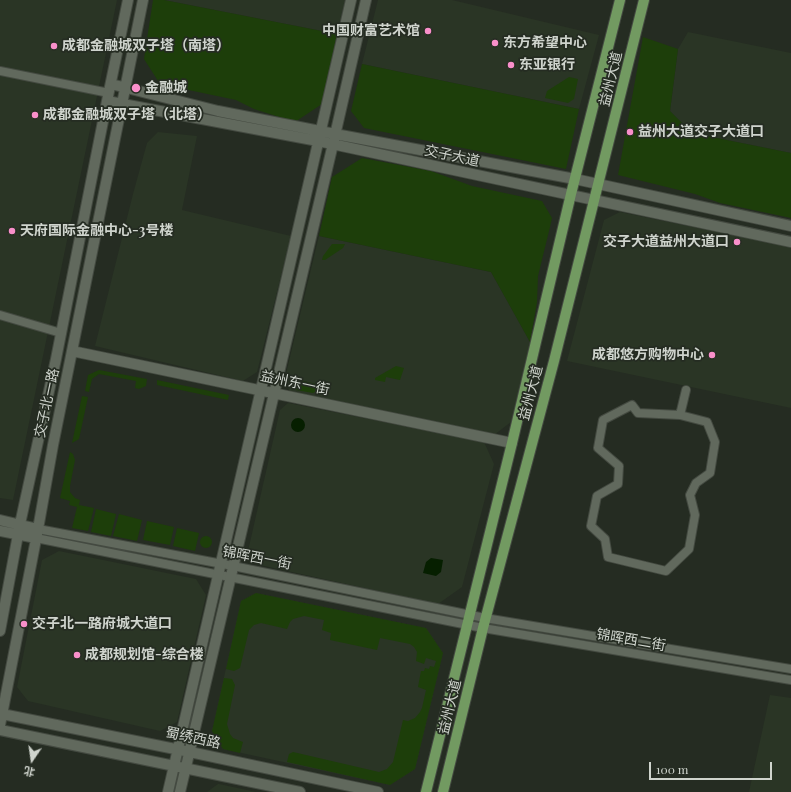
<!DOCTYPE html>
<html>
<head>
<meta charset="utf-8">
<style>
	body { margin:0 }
	#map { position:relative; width:791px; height:792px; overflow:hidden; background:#252c22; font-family:"Playfair Display","Noto Sans SC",serif }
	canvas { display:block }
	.north { position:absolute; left:12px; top:740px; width:40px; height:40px; -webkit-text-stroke:3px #252c22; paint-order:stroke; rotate:193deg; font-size:11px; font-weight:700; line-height:16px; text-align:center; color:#cfd4cd }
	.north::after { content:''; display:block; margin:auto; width:14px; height:18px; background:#cfd4cd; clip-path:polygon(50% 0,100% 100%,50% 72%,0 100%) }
	.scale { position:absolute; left:649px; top:762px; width:123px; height:18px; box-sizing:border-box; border:2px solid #cfd4cd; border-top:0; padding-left:5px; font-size:12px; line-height:14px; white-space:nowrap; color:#cfd4cd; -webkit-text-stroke:3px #252c22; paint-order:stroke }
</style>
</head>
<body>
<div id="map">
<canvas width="791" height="792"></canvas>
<div class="north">北</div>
<div class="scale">100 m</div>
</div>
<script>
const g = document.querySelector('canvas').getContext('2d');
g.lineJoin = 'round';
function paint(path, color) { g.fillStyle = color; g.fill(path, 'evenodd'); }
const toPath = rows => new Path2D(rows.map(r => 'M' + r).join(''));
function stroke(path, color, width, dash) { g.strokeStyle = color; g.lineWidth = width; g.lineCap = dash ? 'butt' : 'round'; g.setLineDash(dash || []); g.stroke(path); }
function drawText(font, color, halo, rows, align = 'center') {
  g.font = font + ' "Playfair Display","Noto Sans SC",serif'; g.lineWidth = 3.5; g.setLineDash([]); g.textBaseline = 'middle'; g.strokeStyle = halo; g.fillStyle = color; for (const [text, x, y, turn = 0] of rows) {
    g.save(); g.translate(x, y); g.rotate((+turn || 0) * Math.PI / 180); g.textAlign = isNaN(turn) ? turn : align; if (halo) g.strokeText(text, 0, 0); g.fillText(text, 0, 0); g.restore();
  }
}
paint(toPath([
	[0,0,117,0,13,500,0,498],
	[164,0,345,0,337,34],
	[378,0,452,0,599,35,579,109,362,64],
	[688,32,791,53,791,153,692,133,670,111,678,49],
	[158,132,197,136,182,210,291,236,257,372,243,381,95,346,133,194,147,143],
	[620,212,791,247,791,408,567,361,604,220],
	[319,236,491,272,530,342,511,422,494,435,291,393,284,382],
	[288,403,484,442,494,464,462,587,438,604,260,565,248,551,280,410],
	[59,551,196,579,206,595,177,722,160,731,28,701,17,687,42,560],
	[256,593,426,628,443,653,415,769,390,785,223,749,212,731,241,601],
	[770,695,791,698,791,792,749,792],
	[218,784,219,784,256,792,207,792]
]), '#2a3525');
paint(toPath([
	[153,0,164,0,337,34,322,104,295,122,254,109,236,100,160,84,144,59],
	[643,37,678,49,670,111,692,133,791,153,791,218,720,203,695,194,618,175],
	[362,64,579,109,566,169,364,128,351,111],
	[569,77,578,79,574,99,568,103,545,98,547,91],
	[362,158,431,171,472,186,542,201,552,218,550,227,538,276,537,302,530,342,491,272,319,236,332,177],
	[332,244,345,244,343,248,325,260,322,260,323,256],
	[396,366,404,368,400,380,386,377,385,382,375,380,375,378],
	[99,370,147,379,146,386,139,389,135,388,136,381,99,374,92,379,89,392,85,391,88,375],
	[157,380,229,395,228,400,157,385],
	[303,381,317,384,315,392,313,393,296,390],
	[82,396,88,397,79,439,72,443],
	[70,452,73,454,75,460,70,486,70,492,75,498,80,500,79,505,94,508,88,531,72,528,77,507,69,505,70,501,60,498],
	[96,509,116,514,111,536,91,532],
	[119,514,142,520,137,541,113,536],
	[147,521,174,527,170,545,143,540],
	[177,528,199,533,195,551,173,546],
	'200 542a6 6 0 1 1 12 0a6 6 0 1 1-12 0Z',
	[256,593,426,628,443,653,415,769,390,785,287,762,289,754,293,752,379,772,387,769,393,762,403,720,408,721,415,718,420,712,422,708,426,690,418,687,421,671,424,671,425,668,429,669,430,666,434,667,436,661,426,658,424,664,416,661,417,652,414,647,410,644,380,638,377,650,330,640,331,633,322,630,324,620,304,616,293,619,290,622,287,629,261,623,254,625,249,630,240,668,234,671,226,669,241,601],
	[224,678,232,679,235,685,227,724,230,734,233,738,243,742,240,753,223,749,212,731]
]), '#1d3e0a');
paint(toPath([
	'291 425a7 7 0 1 1 14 0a7 7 0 1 1-14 0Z',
	[431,558,443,560,441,572,436,576,423,573,426,562]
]), '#061f00');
const street = toPath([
	[0,71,109,93],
	[0,315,61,333],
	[680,415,707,422,715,442,710,473,696,483,690,495,695,515,689,549,666,571,608,557,605,539,591,526,597,496,618,484,619,466,598,448,603,420,632,405,638,413,680,415,686,390],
	[38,529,233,566,485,618,791,669],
	[36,538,483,628,791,680]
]);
const secondary = toPath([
	[111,84,218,111,335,134,575,179,791,226],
	[107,101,318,141,791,242],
	[72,351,512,443],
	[0,520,38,529],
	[0,531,36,538],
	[0,631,20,524,56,359,107,101,128,0],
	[2,714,190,752,378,792],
	[0,725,38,529,53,445,143,0],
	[0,730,300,792],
	[168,792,351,0],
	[180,792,333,144,366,0]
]);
const primary = toPath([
	[426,792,512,443,571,194,620,0],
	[443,792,483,628,554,361,644,0]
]);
stroke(street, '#444a41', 10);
stroke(secondary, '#444a41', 12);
stroke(primary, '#444a41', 12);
stroke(street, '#61695d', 8);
stroke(secondary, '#61695d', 10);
stroke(primary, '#729a61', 10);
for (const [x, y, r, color] of [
	[428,31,4,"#f98fca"],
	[495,43,4,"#f98fca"],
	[54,46,4,"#f98fca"],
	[511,65,4,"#f98fca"],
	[136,88,5,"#f98fca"],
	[35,115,4,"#f98fca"],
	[630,132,4,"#f98fca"],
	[12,231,4,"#f98fca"],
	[737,242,4,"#f98fca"],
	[712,355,4,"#f98fca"],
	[24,624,4,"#f98fca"],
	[77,655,4,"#f98fca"]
]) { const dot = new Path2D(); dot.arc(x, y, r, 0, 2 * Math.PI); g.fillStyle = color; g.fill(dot); stroke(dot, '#252c22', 1.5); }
drawText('bold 14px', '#cfd4cd', '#252c22', [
	["中国财富艺术馆",420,31,"right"],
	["东方希望中心",503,43],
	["成都金融城双子塔（南塔）",62,46],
	["东亚银行",519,65],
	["金融城",145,88],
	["成都金融城双子塔（北塔）",43,115],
	["益州大道交子大道口",638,132],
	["天府国际金融中心-3号楼",20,231],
	["交子大道益州大道口",729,242,"right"],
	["成都悠方购物中心",704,355,"right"],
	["交子北一路府城大道口",32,624],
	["成都规划馆-综合楼",85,655]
], 'left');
drawText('14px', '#cfd4cd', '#252c22', [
	["益州大道",611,79,-76],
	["交子大道",452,156,12],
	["益州东一街",295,383,12],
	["益州大道",531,393,-75],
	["交子北一路",47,403,-78],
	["锦晖西一街",257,558,11],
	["锦晖西二街",631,640,10],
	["益州大道",450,707,-76],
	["蜀绣西路",193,738,12]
]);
</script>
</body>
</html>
